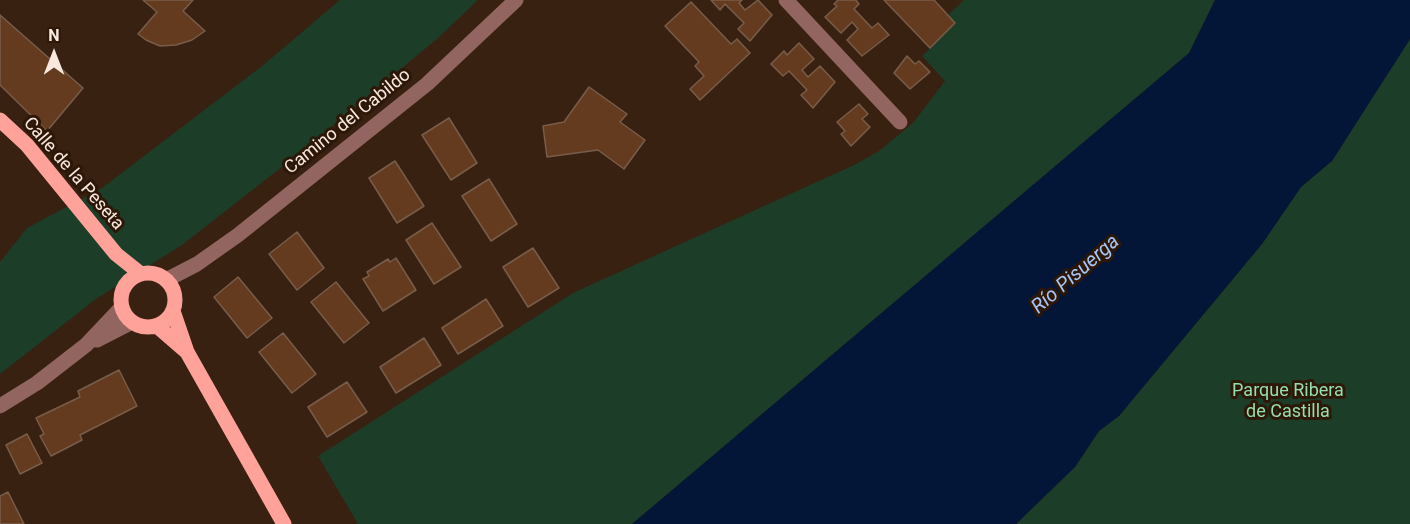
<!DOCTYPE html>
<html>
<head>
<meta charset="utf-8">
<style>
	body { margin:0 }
	#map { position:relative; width:1410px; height:524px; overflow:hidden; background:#382111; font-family:Roboto,sans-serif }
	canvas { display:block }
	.north { position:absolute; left:24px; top:24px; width:60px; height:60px; -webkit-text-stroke:4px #2d1707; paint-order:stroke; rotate:0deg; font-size:16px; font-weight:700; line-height:24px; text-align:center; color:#f8e8de }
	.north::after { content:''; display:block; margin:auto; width:21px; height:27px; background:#f8e8de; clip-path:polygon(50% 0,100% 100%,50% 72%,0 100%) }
</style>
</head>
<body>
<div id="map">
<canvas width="1410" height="524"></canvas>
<div class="north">N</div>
</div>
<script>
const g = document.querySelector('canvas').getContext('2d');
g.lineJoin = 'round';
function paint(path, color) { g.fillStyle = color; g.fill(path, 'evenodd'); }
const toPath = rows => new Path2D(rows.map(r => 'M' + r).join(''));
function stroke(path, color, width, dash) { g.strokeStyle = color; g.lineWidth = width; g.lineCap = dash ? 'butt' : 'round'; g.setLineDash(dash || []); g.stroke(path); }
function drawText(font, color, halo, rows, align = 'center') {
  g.font = font + ' Roboto,sans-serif'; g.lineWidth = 6; g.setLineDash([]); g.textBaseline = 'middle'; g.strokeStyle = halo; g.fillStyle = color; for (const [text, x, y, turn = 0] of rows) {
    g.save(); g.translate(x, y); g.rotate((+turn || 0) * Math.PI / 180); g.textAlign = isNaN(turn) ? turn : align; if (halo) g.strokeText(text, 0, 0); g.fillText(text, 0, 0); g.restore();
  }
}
paint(toPath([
	[340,0,478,0,438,38,301,152,182,245,96,299,0,374,0,262,27,228,102,188,262,66],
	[964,0,1215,0,1189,53,632,524,358,524,318,456,573,293,854,165,879,151,913,123,945,81,922,56,955,24,948,15],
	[1410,39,1410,524,1016,524,1075,467,1099,431,1119,416,1262,244,1301,187,1332,161]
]), '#1c3d28');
paint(toPath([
	[1215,0,1410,0,1410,39,1332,161,1301,187,1262,244,1119,416,1099,431,1075,467,1016,524,632,524,1189,53]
]), '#031638');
const building = toPath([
	[143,0,193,0,183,11,205,31,192,40,176,45,160,46,146,40,138,34,157,12,143,0],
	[711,0,742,0,739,3,745,10,758,0,772,15,750,41,738,29,744,23,725,4,720,10,711,0],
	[838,0,856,0,859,4,854,9,872,28,878,23,889,35,862,56,847,40,858,29,852,22,841,33,825,17,837,6,834,4,838,0],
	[884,0,934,0,955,23,930,48,884,0],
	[691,2,731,44,737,39,750,53,700,100,690,89,704,76,695,66,699,62,665,26,691,2],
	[0,15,83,88,47,131,0,85,0,15],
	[799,43,814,59,802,70,808,77,820,66,835,82,813,108,801,95,807,90,789,71,783,76,771,64,784,51,787,55,799,43],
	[907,56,915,64,919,61,930,72,910,89,894,73,907,56],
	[589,87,627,114,620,122,645,140,624,169,598,150,547,157,543,126,564,122,589,87],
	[859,104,868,114,862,119,870,127,851,146,841,134,845,131,837,122,859,104],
	[449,118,477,163,451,180,422,135,449,118],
	[395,161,424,206,397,223,369,178,395,161],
	[489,179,517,224,491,241,462,196,489,179],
	[432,223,461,267,434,284,406,240,432,223],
	[297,232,324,268,297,290,269,254,297,232],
	[533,248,559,288,528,307,503,267,533,248],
	[396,258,416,290,383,311,363,279,369,276,367,272,388,259,390,262,396,258],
	[238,277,272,318,247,338,214,297,238,277],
	[336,282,369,323,344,343,311,302,336,282],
	[486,299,503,326,458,354,442,328,486,299],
	[283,333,316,374,292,393,259,352,283,333],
	[424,338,441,365,396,393,380,367,424,338],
	[119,370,137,406,80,435,82,440,51,456,40,436,44,434,36,418,80,397,78,391,119,370],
	[347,382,367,412,327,437,308,407,347,382],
	[27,434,42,463,20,474,6,445,27,434],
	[8,492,24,524,0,524,0,496,8,492]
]);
paint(building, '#643b1e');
stroke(building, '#785d4b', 1.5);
stroke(toPath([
	[786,0,900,122],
	[166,280,197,264,238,235,427,84,516,0],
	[97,340,132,322],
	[0,406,37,383,86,345,122,307]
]), '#926561', 15);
stroke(toPath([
	[0,120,27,145,116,254,141,274],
	'121 300a27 27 0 1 1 54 0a27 27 0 1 1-54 0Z',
	[173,311,187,352,284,524],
	[157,326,187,352]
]), '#ffa299', 15);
drawText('18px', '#f8e8de', '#2d1707', [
	["Camino del Cabildo",348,122,-39],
	["Calle de la Peseta",73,174,49]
]);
drawText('18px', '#94dfad', '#2d1707', [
	["Parque Ribera",1288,391],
	["de Castilla",1288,412]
]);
drawText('italic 20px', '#a5c6f9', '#2d1707', [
	["Río Pisuerga",1076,275,-41]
]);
</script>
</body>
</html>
